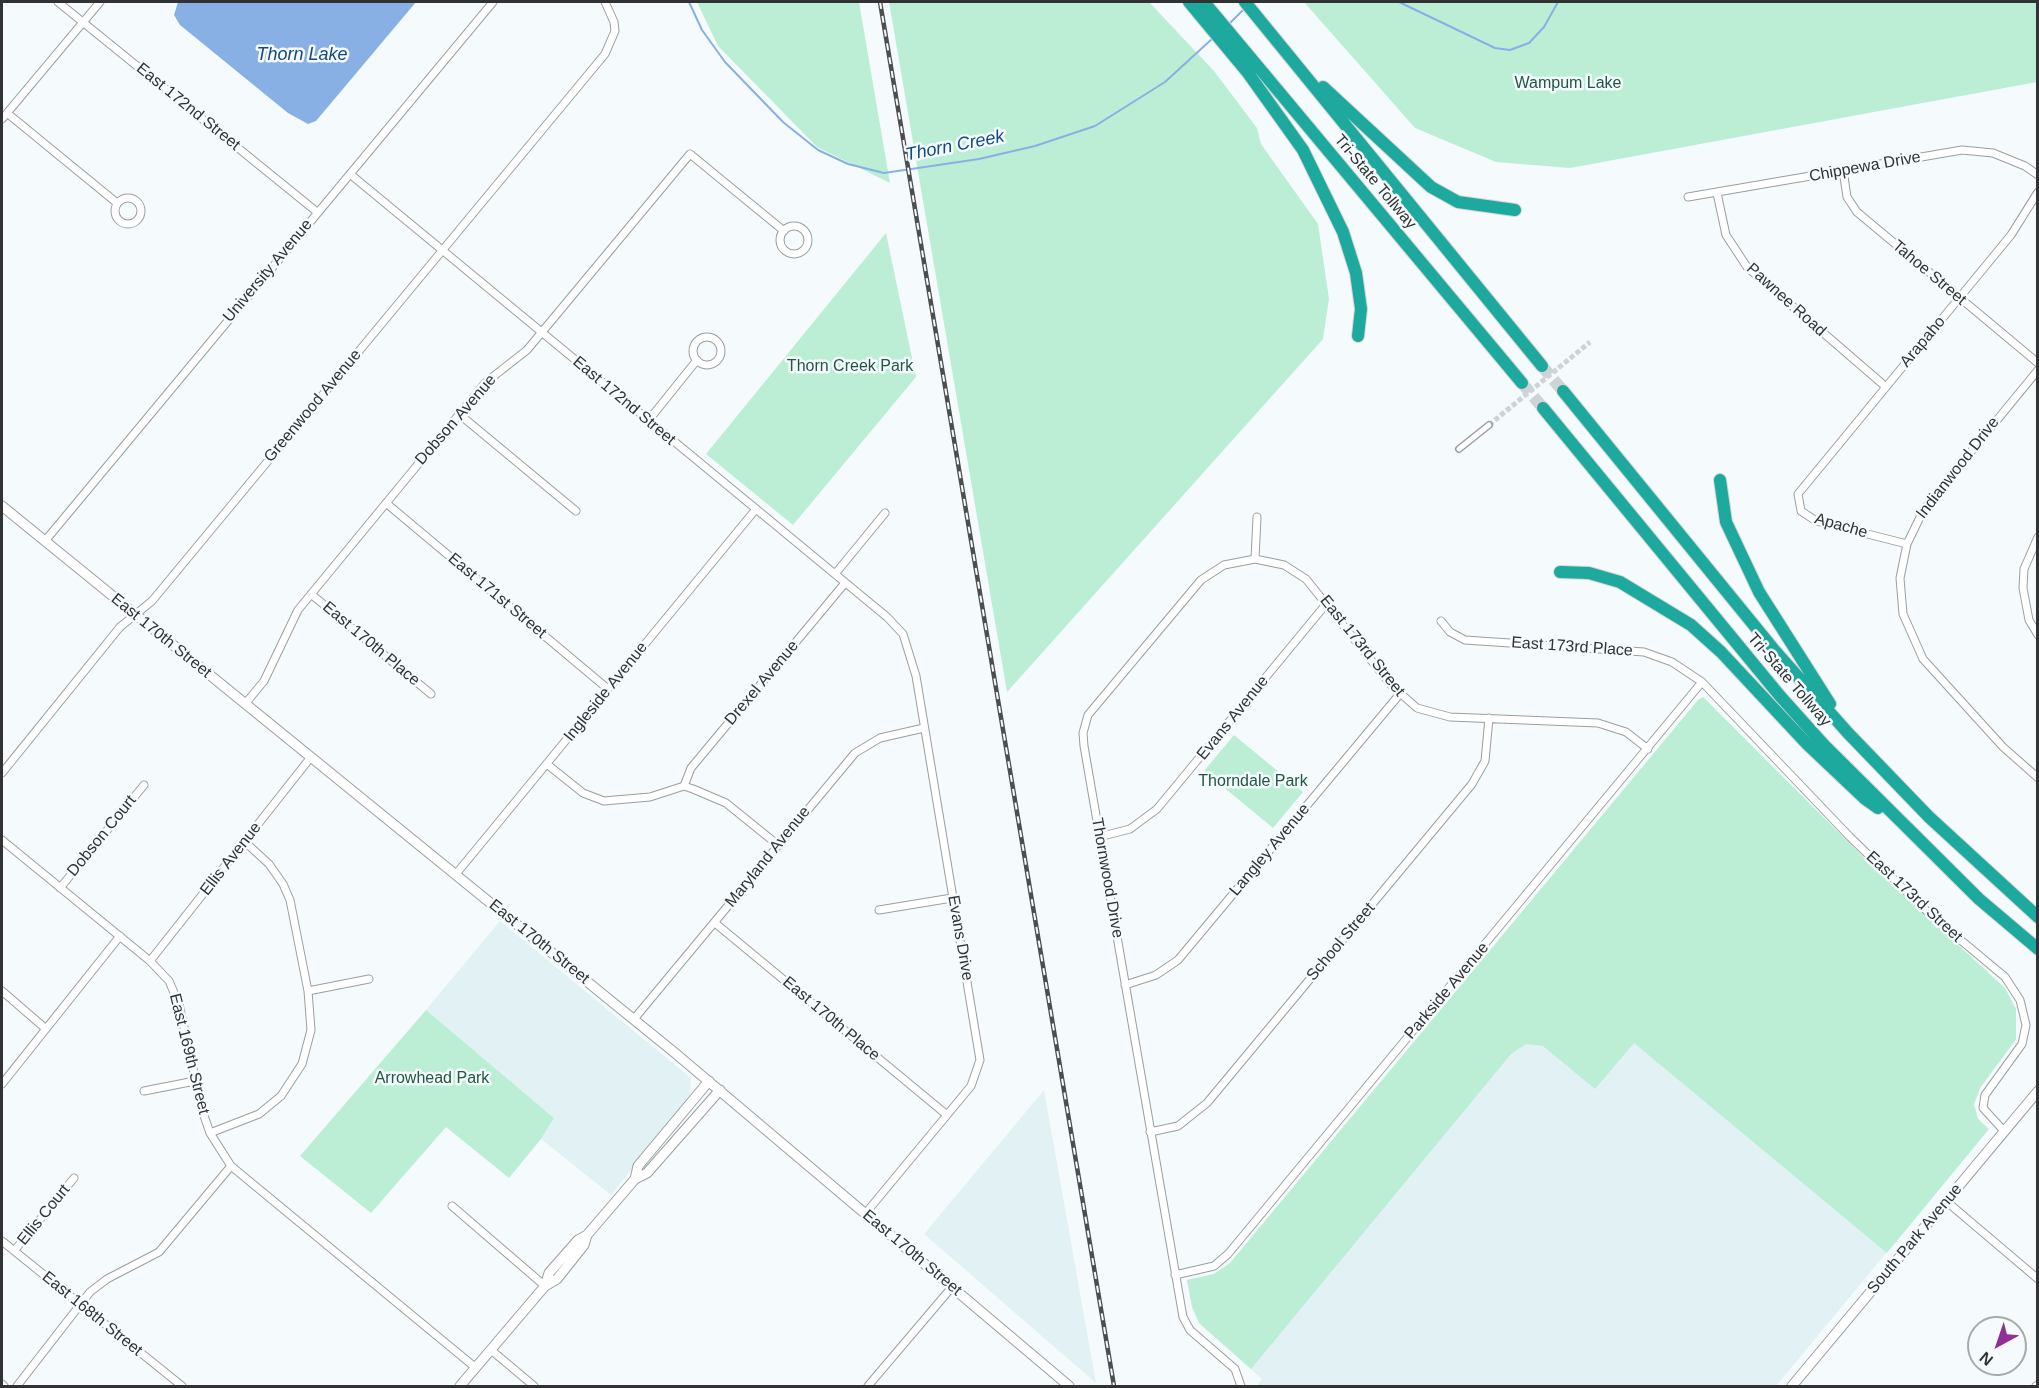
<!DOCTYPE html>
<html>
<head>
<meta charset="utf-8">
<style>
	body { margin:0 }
	#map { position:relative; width:2039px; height:1388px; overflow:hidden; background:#f5fbfd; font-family:Arial,sans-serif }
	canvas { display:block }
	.frame { position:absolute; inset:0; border:3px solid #303233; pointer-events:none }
	.north { position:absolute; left:1967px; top:1316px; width:60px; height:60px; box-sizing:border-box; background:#f5fbfd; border:2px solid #a6abac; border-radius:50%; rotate:220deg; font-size:16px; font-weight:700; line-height:24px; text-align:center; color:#303233 }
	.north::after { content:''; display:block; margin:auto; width:21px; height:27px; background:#8f2f97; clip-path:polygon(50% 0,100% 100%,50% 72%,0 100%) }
</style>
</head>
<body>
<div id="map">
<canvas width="2039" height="1388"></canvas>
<div class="frame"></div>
<div class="north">N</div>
</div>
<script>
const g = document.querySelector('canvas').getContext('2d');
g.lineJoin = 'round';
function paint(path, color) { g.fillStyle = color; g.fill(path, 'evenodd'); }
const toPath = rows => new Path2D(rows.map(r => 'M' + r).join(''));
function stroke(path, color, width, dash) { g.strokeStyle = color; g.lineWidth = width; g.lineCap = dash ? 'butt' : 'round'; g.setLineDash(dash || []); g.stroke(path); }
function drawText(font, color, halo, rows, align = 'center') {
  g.font = font + ' Arial,sans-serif'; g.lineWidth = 5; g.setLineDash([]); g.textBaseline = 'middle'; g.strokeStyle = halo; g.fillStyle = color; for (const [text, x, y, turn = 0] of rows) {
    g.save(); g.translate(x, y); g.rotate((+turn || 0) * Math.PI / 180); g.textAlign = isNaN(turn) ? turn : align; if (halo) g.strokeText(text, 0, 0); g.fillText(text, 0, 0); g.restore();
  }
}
paint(toPath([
	[1703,697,1874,868,2005,988,2016,1009,2016,1040,1980,1088,1974,1104,1978,1119,1989,1129,1776,1386,1257,1386,1262,1379,1199,1323,1192,1307,1187,1280,1214,1274,1230,1263,1698,700],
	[500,921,691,1078,690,1095,684,1103,611,1195,541,1139,554,1118,426,1010],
	[1044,1090,1096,1383,924,1234]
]), '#e1f1f4');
paint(toPath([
	[697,2,859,2,890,183,817,147,718,46],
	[889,2,1149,2,1214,71,1257,128,1261,144,1318,224,1329,299,1323,339,1007,692],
	[1304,2,2037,2,2037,82,1570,168,1496,162,1415,128],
	[886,233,916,377,793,525,706,454],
	[1703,697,1874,868,2005,988,2016,1009,2016,1039,1980,1088,1974,1104,1978,1119,1989,1129,1887,1253,1634,1043,1595,1089,1543,1046,1526,1044,1511,1054,1251,1369,1199,1323,1192,1307,1187,1280,1214,1274,1230,1263,1698,700],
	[1234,735,1303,792,1273,828,1204,771],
	[426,1010,554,1118,541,1139,509,1178,446,1127,371,1213,300,1156]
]), '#bbeed5');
paint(toPath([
	[178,2,416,2,316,121,308,124,288,113,180,25,174,15]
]), '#88b0e4');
stroke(toPath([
	[689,2,702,30,725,62,783,122,818,150,848,164,884,173,979,159,1035,146,1095,126,1165,82,1213,38],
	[1399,2,1495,48,1510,50,1529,43,1544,27,1558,2],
	[1229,24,1244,9]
]), '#88b0e4', 2);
stroke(toPath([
	[1489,425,1590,342]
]), '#ced3d5', 5, [5, 2.5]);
stroke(toPath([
	[1542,366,1563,391],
	[1522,383,1543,408]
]), '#ced3d5', 12, [12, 6]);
const pedestrian = toPath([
	[1459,449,1489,425]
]);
const minor = toPath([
	[58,2,317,212],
	[7,113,117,203],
	[2,119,100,2],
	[1843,170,1847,197,1857,212,2038,363],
	[350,174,887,617,903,634,916,676,980,1060,971,1086,865,1214],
	[1717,193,1726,235,1747,267,1886,387],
	[1688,197,1962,150,1993,153,2025,166,2038,175],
	'115 211a13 13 0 1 1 26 0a13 13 0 1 1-26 0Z',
	'780 240a14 14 0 1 1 28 0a14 14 0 1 1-28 0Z',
	'693 351a14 14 0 1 1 28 0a14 14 0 1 1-28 0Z',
	[2038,370,1924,509,1907,544,1900,578,1903,614,1923,659,2003,747,2038,778],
	[459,414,576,511],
	[648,421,697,360],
	[386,503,608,689],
	[2038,537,2024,569,2023,588,2029,620,2038,635],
	[45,541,493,2],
	[1907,544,1816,521,1801,511,1798,494,2011,235,2038,192],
	[1255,559,1257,517],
	[835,574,885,513],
	[311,594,431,694],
	[1441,621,1450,632,1465,640,1644,652,1672,662,1702,682,1850,837,1933,917,2005,977,2020,1000,2026,1025,2022,1044,1985,1095,1983,1108,2004,1131],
	[245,704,264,681,298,610,485,383,527,350,690,154,784,231],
	[548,765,583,793,604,801,650,797,684,786,693,789,726,803,778,845],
	[2,773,120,627,152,601,605,54,615,31,614,22,605,2],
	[684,786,691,768,845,583],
	[1099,837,1130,829,1157,809,1327,603],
	[2,840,150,961,169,981,179,1004,202,1110,210,1133,231,1166,476,1368],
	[456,874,756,509],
	[60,888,144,785],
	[879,910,952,898],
	[715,923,947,1115],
	[150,961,311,757],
	[1125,985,1156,975,1178,960,1399,695],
	[2,991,46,1029],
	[308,991,369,979],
	[634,1019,855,753,880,738,924,728],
	[2,1084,120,936],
	[144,1091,195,1081],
	[1150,1132,1178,1126,1207,1103,1472,784,1485,761,1489,718],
	[210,1133,259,1114,281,1096,302,1064,311,1030,308,991,290,900,283,884,269,864,245,842],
	[1946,1201,2038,1279],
	[452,1206,545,1286],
	[2,1241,182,1386],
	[14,1251,74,1178],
	[1175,1275,1214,1266,1228,1254,1702,682],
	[491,1350,534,1386],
	[2,1384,4,1386],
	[17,1386,90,1292,107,1279,159,1252,231,1166],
	[868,1386,952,1287],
	[1241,1386,1235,1369,1190,1330,1183,1317,1084,746,1083,733,1088,715,1201,580,1224,565,1255,559,1284,565,1306,579,1391,685,1417,708,1450,717,1598,723,1626,732,1648,749],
	[2036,1386,2038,1385]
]);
const tertiary = toPath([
	[2,506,675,1053,1069,1386],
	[635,1179,638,1166,709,1081],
	[545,1286,549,1273,578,1240,587,1235,635,1179,647,1173,720,1090],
	[460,1386,545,1286,557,1279,584,1245,587,1235],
	[1792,1386,2038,1091]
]);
const motorway = toPath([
	[1189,2,1248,73,1303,150,1343,232,1356,273,1361,309,1358,336],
	[1204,2,1522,383],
	[1245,2,1542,366],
	[1323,87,1431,187,1458,202,1515,210],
	[1563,391,1775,651,1848,733,1929,817,2038,917],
	[1543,408,1780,696,1824,745,1979,899,2038,949],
	[1720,480,1726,522,1759,592,1830,704],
	[1560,572,1589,573,1620,582,1691,625,1721,652,1807,744,1864,798,1878,808]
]);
stroke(pedestrian, '#999fa0', 8);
stroke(minor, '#999fa0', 9);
stroke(tertiary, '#999fa0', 11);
stroke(motorway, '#d6d6d6', 14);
stroke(pedestrian, '#fff', 5);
stroke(minor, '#fff', 7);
stroke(tertiary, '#fff', 9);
stroke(motorway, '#1da99e', 12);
const rail = toPath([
	[880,2,1114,1386]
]);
stroke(rail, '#4c4f50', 4.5);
stroke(rail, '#f5fbfd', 2, [7]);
drawText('16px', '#215841', '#f5fbfd', [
	["Wampum Lake",1568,84],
	["Thorn Creek Park",850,367],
	["Thorndale Park",1253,782],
	["Arrowhead Park",432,1079]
]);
drawText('16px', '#303233', '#f5fbfd', [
	["East 172nd Street",188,107,39],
	["Chippewa Drive",1865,167,-10],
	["Tri-State Tollway",1375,182,50],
	["University Avenue",268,271,-50],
	["Tahoe Street",1929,273,40],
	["Pawnee Road",1786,300,42],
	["Arapaho",1923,342,-50],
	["East 172nd Street",624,401,40],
	["Greenwood Avenue",313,406,-50],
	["Dobson Avenue",456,420,-49],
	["Indianwood Drive",1958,468,-52],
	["Apache",1841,526,16],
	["East 171st Street",497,596,40],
	["East 170th Street",161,636,39],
	["East 170th Place",371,644,40],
	["East 173rd Street",1362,646,51],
	["East 173rd Place",1572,647,4],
	["Tri-State Tollway",1789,680,49],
	["Drexel Avenue",762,683,-50],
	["Ingleside Avenue",606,692,-51],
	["Evans Avenue",1233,718,-51],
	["Dobson Court",102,836,-51],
	["Langley Avenue",1270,850,-50],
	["Maryland Avenue",768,857,-51],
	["Ellis Avenue",231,859,-52],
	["Thornwood Drive",1107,878,80],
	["East 173rd Street",1914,897,43],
	["Evans Drive",960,938,80],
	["East 170th Street",539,942,39],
	["School Street",1341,942,-50],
	["Parkside Avenue",1447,991,-50],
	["East 170th Place",831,1019,40],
	["East 169th Street",189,1054,76],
	["Ellis Court",44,1215,-51],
	["South Park Avenue",1915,1239,-50],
	["East 170th Street",912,1253,40],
	["East 168th Street",92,1314,39]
]);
drawText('italic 18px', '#134885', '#f5fbfd', [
	["Thorn Lake",302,55],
	["Thorn Creek",955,146,-11]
]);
</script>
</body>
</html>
